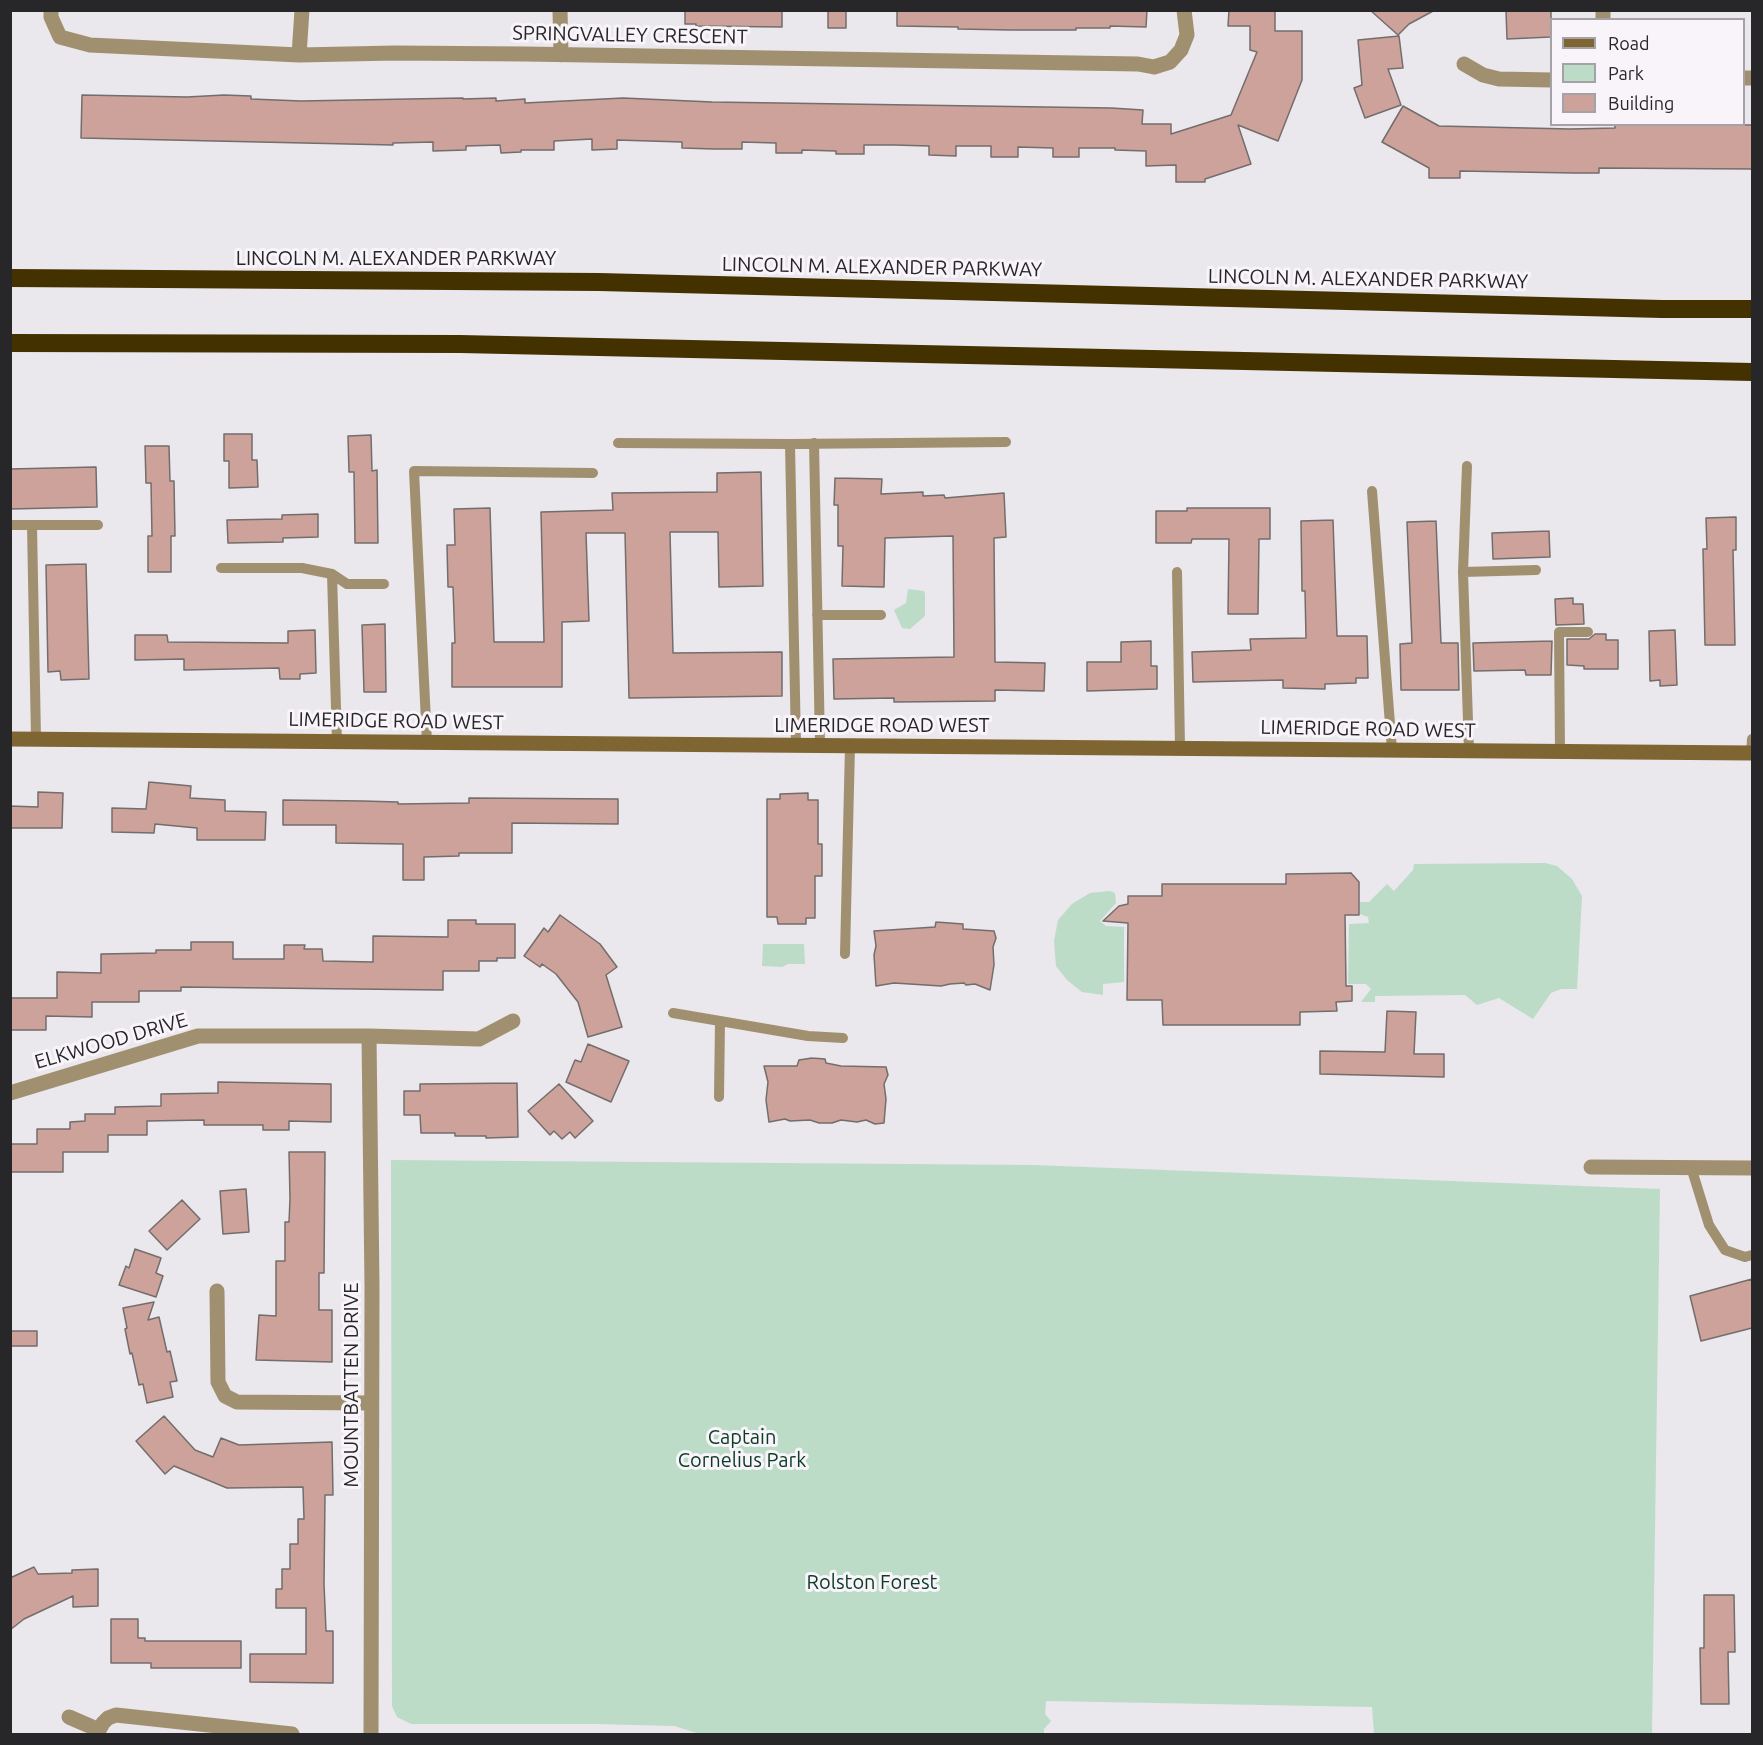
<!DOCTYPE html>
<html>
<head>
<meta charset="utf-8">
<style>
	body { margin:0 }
	#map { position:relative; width:1763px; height:1745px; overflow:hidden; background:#eae7ed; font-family:Ubuntu,sans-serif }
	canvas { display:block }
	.frame { position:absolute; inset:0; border:12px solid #272628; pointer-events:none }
	.legend { position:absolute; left:1550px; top:18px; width:195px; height:108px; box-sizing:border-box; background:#f8f4fa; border:2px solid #a4a2a6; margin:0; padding:8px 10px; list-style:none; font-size:18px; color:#272628 }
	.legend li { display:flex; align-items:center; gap:12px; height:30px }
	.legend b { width:30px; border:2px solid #a4a2a6 }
</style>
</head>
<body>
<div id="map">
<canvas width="1763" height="1745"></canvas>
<div class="frame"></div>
<ul class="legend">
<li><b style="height:8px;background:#7e6531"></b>Road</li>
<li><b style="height:16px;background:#bcdcc8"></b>Park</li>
<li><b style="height:16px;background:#cda29a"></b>Building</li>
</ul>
</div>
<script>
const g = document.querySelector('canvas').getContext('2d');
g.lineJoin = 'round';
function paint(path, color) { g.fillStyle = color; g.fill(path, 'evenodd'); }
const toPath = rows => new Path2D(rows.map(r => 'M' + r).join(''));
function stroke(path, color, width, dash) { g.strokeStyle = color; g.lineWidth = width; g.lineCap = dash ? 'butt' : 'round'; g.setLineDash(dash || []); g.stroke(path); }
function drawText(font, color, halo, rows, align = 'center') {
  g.font = font + ' Ubuntu,sans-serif'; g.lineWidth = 6; g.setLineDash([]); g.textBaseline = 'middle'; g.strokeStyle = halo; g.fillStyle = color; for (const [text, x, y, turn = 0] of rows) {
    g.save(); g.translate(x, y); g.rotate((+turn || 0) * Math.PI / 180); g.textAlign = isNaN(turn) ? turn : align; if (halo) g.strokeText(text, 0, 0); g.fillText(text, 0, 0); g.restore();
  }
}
paint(toPath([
	[908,589,924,591,925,594,925,616,910,629,902,628,894,610,906,603],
	[1545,863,1557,866,1572,879,1582,896,1577,989,1561,989,1551,993,1533,1019,1499,998,1477,1005,1465,995,1375,996,1375,1002,1361,1002,1371,989,1366,984,1348,984,1349,924,1369,923,1368,917,1360,914,1360,902,1369,902,1387,884,1394,891,1413,870,1414,864],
	[1110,891,1115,893,1116,903,1100,921,1106,926,1124,927,1124,982,1103,984,1103,995,1082,992,1067,980,1056,966,1054,941,1058,920,1072,904,1090,893],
	[763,944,804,944,805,964,788,964,782,967,762,966],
	[391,1160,1034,1165,1660,1189,1652,1734,1374,1734,1372,1707,1046,1701,1045,1714,1051,1721,1044,1729,1044,1734,700,1734,674,1726,595,1724,411,1724,397,1717,392,1706]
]), '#bcdcc8');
const building = toPath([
	[685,10,782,10,782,27,696,26,696,24,685,24,685,10],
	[828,10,846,10,846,28,828,28,828,10],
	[897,10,1147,10,1146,27,1110,26,1110,28,1076,28,1076,30,1011,30,958,29,958,27,897,26,897,10],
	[1229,10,1275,10,1275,31,1302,31,1302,80,1278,141,1238,125,1251,164,1205,179,1205,182,1176,182,1176,165,1146,166,1146,151,1115,150,1115,148,1079,148,1079,157,1053,157,1053,148,1018,147,1018,157,991,157,991,146,956,146,956,156,929,155,929,146,894,145,864,145,864,154,836,154,836,151,802,150,802,153,776,153,776,143,742,142,742,149,714,149,682,148,682,142,617,140,617,149,592,150,592,139,554,141,554,150,521,150,521,152,501,153,500,145,466,146,466,150,433,151,433,142,393,143,393,145,81,138,82,95,187,97,224,95,251,96,251,99,301,101,463,98,463,99,496,98,496,101,525,99,525,103,623,98,712,102,1111,108,1143,110,1142,124,1171,124,1171,134,1231,115,1257,52,1250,50,1250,26,1228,26,1229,10],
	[1370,10,1435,10,1409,24,1398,35,1370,10],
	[1551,10,1551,37,1507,39,1506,11,1551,10],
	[1399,36,1403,68,1388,69,1401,105,1365,118,1354,88,1362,85,1358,40,1399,36],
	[1403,106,1439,126,1570,129,1615,128,1615,125,1752,125,1752,169,1599,168,1599,173,1574,173,1460,171,1460,178,1429,178,1429,168,1382,142,1403,106],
	[224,434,252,434,252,460,257,460,258,487,229,488,229,461,224,461,224,434],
	[371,435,372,471,377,470,378,543,355,543,354,472,349,472,348,436,371,435],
	[145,446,169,446,170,481,174,481,175,536,171,536,171,572,148,572,148,536,152,536,151,483,146,483,145,446],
	[96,467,97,507,10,509,10,469,96,467],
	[761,472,763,586,719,587,718,532,670,532,673,653,782,652,782,696,629,698,625,533,586,533,589,621,562,622,562,687,452,687,452,643,455,643,453,587,448,587,447,545,455,545,454,509,490,508,494,642,544,642,541,512,613,510,612,493,717,492,717,473,761,472],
	[835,478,882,479,881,494,923,492,923,496,944,495,945,498,1004,493,1006,537,994,538,995,662,1045,663,1044,691,995,690,995,701,894,702,894,698,834,699,833,659,954,657,953,536,885,538,884,587,842,586,843,546,838,546,838,505,834,505,835,478],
	[1187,508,1270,508,1270,539,1259,539,1258,614,1228,614,1229,539,1192,539,1191,543,1156,543,1156,511,1187,511,1187,508],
	[318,514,318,537,283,538,283,542,228,543,227,520,282,519,282,515,318,514],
	[1736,517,1736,550,1733,550,1735,645,1705,645,1703,549,1707,549,1706,518,1736,517],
	[1333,520,1337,636,1367,636,1368,678,1356,678,1356,683,1325,684,1325,689,1283,688,1283,680,1193,682,1192,652,1251,650,1250,639,1306,638,1305,591,1302,591,1301,521,1333,520],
	[1436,521,1441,643,1458,643,1459,690,1401,690,1400,644,1412,643,1407,522,1436,521],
	[1549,531,1550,557,1493,559,1492,533,1549,531],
	[86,564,89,679,61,680,60,671,48,672,46,565,86,564],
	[1573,598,1573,604,1583,604,1584,624,1556,625,1555,599,1573,598],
	[385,624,386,692,364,692,362,625,385,624],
	[315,630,316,673,300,674,300,679,280,679,279,668,184,670,184,659,135,660,135,635,167,635,168,642,288,643,288,631,315,630],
	[1675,630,1677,685,1660,686,1660,680,1650,681,1649,631,1675,630],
	[1595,634,1606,634,1606,640,1618,640,1618,669,1584,669,1584,666,1567,665,1567,639,1589,639,1595,634],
	[1151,641,1151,666,1157,666,1157,689,1087,691,1087,662,1121,662,1121,642,1151,641],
	[1552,641,1551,675,1526,675,1525,670,1474,671,1473,643,1552,641],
	[149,782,191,786,190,798,225,800,225,811,266,812,265,840,197,840,197,828,155,824,154,833,112,832,112,808,146,809,149,782],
	[38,792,63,793,62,828,10,828,10,806,38,807,38,792],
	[808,793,808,800,818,800,818,844,822,844,822,876,815,876,815,918,806,918,806,924,778,924,777,917,767,917,767,799,780,799,780,794,808,793],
	[469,798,618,799,618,824,512,823,512,853,459,853,459,856,424,857,424,880,403,880,403,844,336,843,336,825,283,825,283,800,363,801,398,802,398,804,469,803,469,798],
	[1351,873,1359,882,1359,915,1345,915,1346,986,1352,986,1352,1001,1336,1002,1337,1011,1300,1012,1300,1025,1163,1025,1162,1000,1127,1000,1128,923,1103,921,1119,906,1128,904,1128,896,1162,896,1162,884,1286,884,1286,874,1351,873],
	[560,915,600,944,617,967,606,975,622,1027,588,1037,578,1002,556,974,542,964,540,967,524,956,544,928,548,932,560,915],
	[448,920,476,920,476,924,515,924,515,958,497,958,497,961,479,961,479,971,443,971,443,990,181,987,181,991,139,991,139,1002,92,1002,92,1017,46,1016,46,1030,11,1030,11,998,57,998,57,972,101,973,101,954,156,953,156,950,191,950,191,942,233,942,233,959,284,959,284,945,305,945,304,949,322,949,323,961,373,962,373,936,448,937,448,920],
	[936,922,963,924,963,929,994,931,996,938,993,947,994,965,990,990,975,984,966,985,964,983,950,984,941,986,894,983,876,986,874,955,876,946,874,931,935,927,936,922],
	[1387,1011,1416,1012,1414,1054,1444,1054,1444,1077,1320,1074,1320,1051,1385,1052,1387,1011],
	[588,1044,629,1061,611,1102,566,1082,575,1060,581,1062,588,1044],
	[812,1058,825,1059,826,1063,841,1066,886,1067,888,1075,884,1084,886,1099,884,1123,875,1124,866,1120,857,1122,841,1120,832,1123,819,1123,810,1120,790,1121,785,1119,769,1122,766,1100,768,1082,764,1066,797,1066,799,1060,812,1058],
	[218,1082,331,1084,331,1122,289,1121,289,1130,263,1130,263,1125,204,1125,204,1120,147,1121,147,1135,108,1135,108,1152,63,1152,63,1172,10,1172,10,1144,37,1144,37,1129,70,1129,70,1122,85,1121,85,1114,115,1114,115,1107,161,1106,161,1094,218,1093,218,1082],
	[517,1083,518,1137,486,1138,486,1136,455,1136,455,1133,421,1133,420,1115,404,1115,404,1091,420,1091,420,1084,517,1083],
	[559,1084,593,1121,575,1138,570,1132,562,1139,554,1131,550,1135,528,1111,559,1084],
	[289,1152,325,1152,324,1273,319,1273,319,1310,332,1310,332,1362,256,1360,259,1315,276,1316,276,1261,285,1261,285,1222,289,1222,290,1199,289,1152],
	[246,1189,249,1232,223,1234,220,1191,246,1189],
	[182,1200,200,1219,167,1250,149,1231,182,1200],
	[135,1249,161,1258,156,1273,163,1276,156,1297,119,1285,126,1266,129,1268,135,1249],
	[1752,1279,1752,1328,1701,1341,1690,1296,1752,1279],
	[154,1302,148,1320,159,1317,167,1352,170,1351,177,1381,170,1382,173,1397,147,1403,143,1384,139,1385,132,1353,130,1354,125,1329,127,1328,123,1308,154,1302],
	[10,1331,37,1331,37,1346,10,1346,10,1331],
	[164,1416,195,1450,213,1457,221,1438,239,1445,332,1442,333,1495,325,1495,324,1584,326,1631,333,1631,333,1683,250,1682,250,1654,306,1654,306,1608,276,1608,276,1589,282,1589,282,1569,290,1569,290,1544,298,1544,298,1519,304,1519,303,1487,227,1488,174,1466,165,1474,136,1441,164,1416],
	[34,1567,38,1574,72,1573,72,1570,98,1569,98,1606,73,1607,73,1596,24,1619,10,1630,10,1578,34,1567],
	[1704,1595,1734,1595,1735,1652,1728,1652,1729,1704,1701,1704,1700,1648,1704,1648,1704,1595],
	[111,1619,138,1619,138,1638,145,1638,145,1641,241,1641,241,1668,151,1668,151,1663,111,1663,111,1619]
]);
paint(building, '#cda29a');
stroke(building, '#736d6c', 1.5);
stroke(toPath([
	[618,443,790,444,1006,442],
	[814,443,820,745],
	[790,444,796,745],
	[1467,466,1463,572,1469,751],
	[1372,491,1392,750],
	[10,525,98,525],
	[32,525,36,739],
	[221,568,302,568,332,574,337,742],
	[1177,572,1180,748],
	[1463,572,1536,570],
	[332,574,347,584,384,584],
	[817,615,881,615],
	[427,743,414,471,593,473],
	[1560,751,1559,632,1588,632],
	[1751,753,1752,739],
	[845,954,850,746],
	[673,1013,808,1036,843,1038],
	[719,1097,720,1021],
	[1691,1167,1709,1225,1725,1250,1745,1257,1752,1255]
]), '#a1906f', 10);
stroke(toPath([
	[51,10,51,17,60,37,90,45,299,55,395,53,525,54,1138,64,1154,67,1170,62,1181,50,1187,35,1184,10],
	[560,10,561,55],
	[1603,10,1603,20],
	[299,55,302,10],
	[1464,64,1483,75,1499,79,1552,80],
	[1744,78,1752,78],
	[369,1036,372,1287,371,1734],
	[10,1093,198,1036,369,1036,479,1039,513,1021],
	[1591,1167,1752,1168],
	[217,1291,218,1382,225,1396,237,1402,371,1403],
	[69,1717,99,1730],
	[97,1734,103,1723,108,1718,116,1715,292,1734]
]), '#a1906f', 15);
stroke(toPath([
	[10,739,1752,753]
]), '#7e6531', 15);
stroke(toPath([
	[10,278,599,282,1662,309,1752,309],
	[10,343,460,344,1752,372]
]), '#443100', 18);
drawText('20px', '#272628', '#f8f4fa', [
	["SPRINGVALLEY CRESCENT",630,35,1],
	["LINCOLN M. ALEXANDER PARKWAY",396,258],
	["LINCOLN M. ALEXANDER PARKWAY",882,267,1],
	["LINCOLN M. ALEXANDER PARKWAY",1368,279,1],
	["LIMERIDGE ROAD WEST",396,721,1],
	["LIMERIDGE ROAD WEST",882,725],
	["LIMERIDGE ROAD WEST",1368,729,1],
	["ELKWOOD DRIVE",111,1041,-16],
	["MOUNTBATTEN DRIVE",351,1385,-90]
]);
drawText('20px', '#0a3b24', '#f8f4fa', [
	["Captain",742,1437],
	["Cornelius Park",742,1460],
	["Rolston Forest",872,1582]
]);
</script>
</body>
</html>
